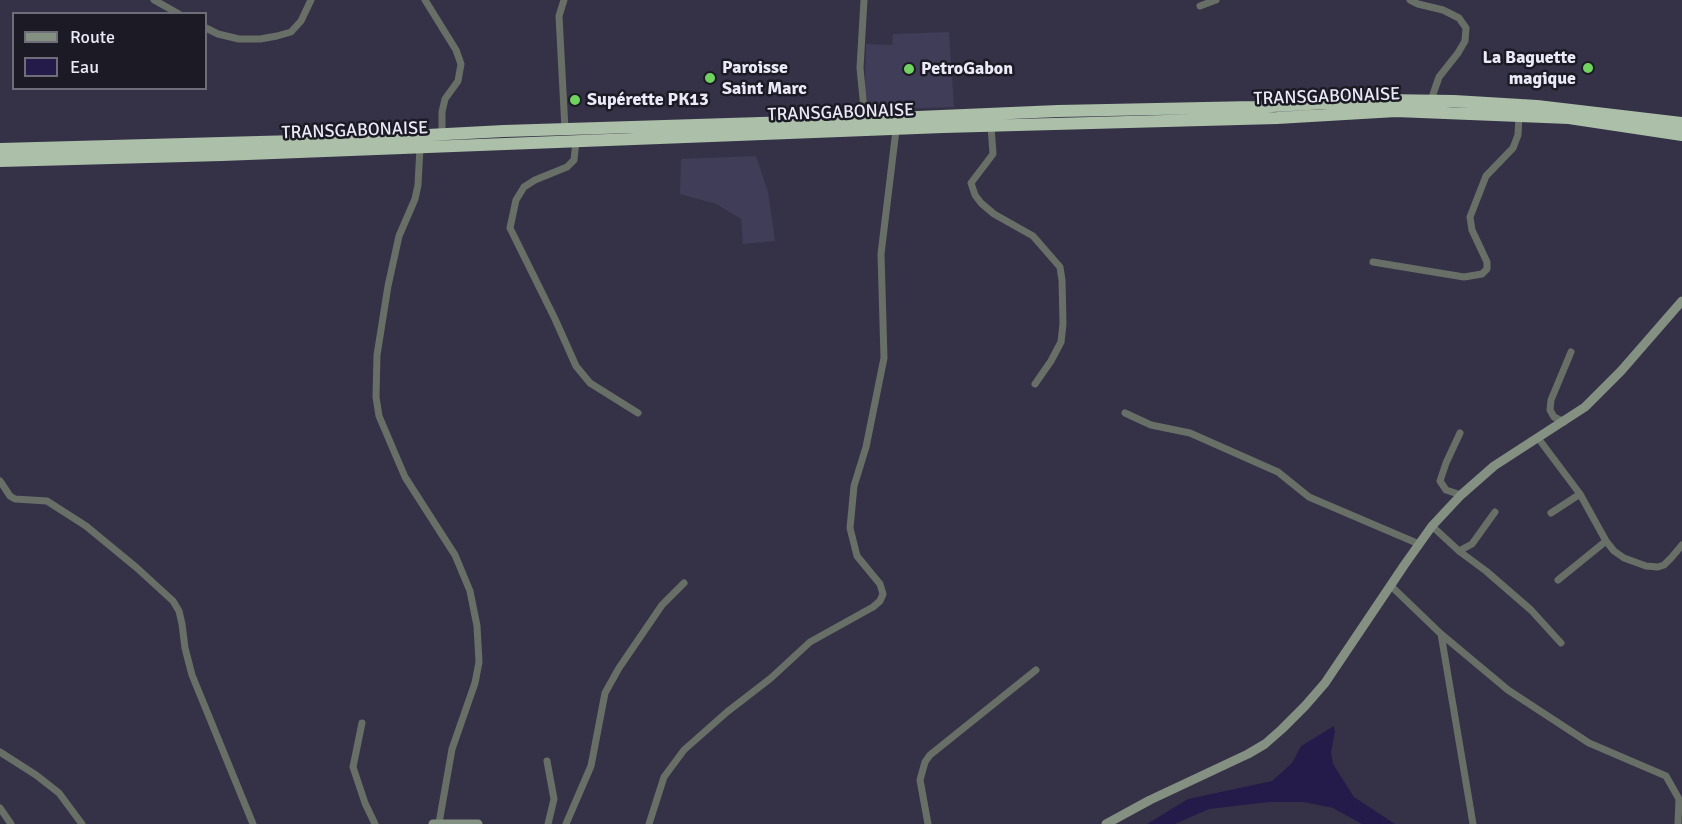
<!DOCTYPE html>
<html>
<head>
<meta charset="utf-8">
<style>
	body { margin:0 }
	#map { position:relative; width:1682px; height:824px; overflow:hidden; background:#353247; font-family:Signika,sans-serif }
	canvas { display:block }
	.legend { position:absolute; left:12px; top:12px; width:195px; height:78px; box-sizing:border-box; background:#1c1b25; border:2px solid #6e6d79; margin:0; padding:8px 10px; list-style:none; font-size:18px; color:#eae9f7 }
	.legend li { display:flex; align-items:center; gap:12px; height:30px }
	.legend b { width:30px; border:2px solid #6e6d79 }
</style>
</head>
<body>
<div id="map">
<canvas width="1682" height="824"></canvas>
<ul class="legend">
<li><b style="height:8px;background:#849081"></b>Route</li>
<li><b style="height:16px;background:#251b4a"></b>Eau</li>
</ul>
</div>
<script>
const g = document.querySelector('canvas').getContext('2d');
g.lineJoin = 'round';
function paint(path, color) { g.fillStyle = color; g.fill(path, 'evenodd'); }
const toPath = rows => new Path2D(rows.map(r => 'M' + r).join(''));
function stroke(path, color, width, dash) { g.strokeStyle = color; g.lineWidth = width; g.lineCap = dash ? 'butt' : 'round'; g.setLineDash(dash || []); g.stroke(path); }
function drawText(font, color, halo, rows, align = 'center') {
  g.font = font + ' Signika,sans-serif'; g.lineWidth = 5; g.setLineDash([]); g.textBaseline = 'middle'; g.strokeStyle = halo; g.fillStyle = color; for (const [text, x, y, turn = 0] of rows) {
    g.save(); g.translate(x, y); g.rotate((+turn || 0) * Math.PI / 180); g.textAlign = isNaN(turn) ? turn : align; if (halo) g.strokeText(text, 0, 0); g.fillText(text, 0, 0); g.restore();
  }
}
paint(toPath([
	[949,32,954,107,868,110,865,85,866,44,892,45,893,34],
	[756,156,768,192,775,241,743,244,741,219,716,204,680,194,681,159]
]), '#3f3d57');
paint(toPath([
	[1334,726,1335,732,1331,752,1333,764,1354,797,1395,824,1362,824,1333,808,1304,802,1269,802,1209,809,1175,824,1147,824,1188,799,1272,781,1292,763,1301,746]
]), '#251b4a');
stroke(toPath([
	[154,0,179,14],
	[425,0,456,50,461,64,458,81,445,99,442,112,442,134],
	[564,0,559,16,565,129],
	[864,0,860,68,865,119],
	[1410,0,1418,4,1443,10,1459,18,1466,28,1465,41,1458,53,1439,77,1431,100],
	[1200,6,1216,0],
	[206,28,218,34,239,39,260,39,277,36,291,32,301,21,311,0],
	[991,126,993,154,971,183,975,195,981,203,994,214,1033,236,1060,267,1062,280,1063,324,1061,342,1051,361,1035,384],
	[576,141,574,160,567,167,535,180,524,187,516,200,510,228,555,319,576,366,590,383,638,413],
	[420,147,418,185,415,199,399,236,388,286,377,355,376,397,379,416,405,477,455,555,470,591,477,626,479,662,475,683,452,749,439,823],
	[1373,262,1464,277,1482,274,1487,269,1487,262,1472,230,1470,217,1486,176,1513,148,1518,135,1519,116],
	[1125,413,1151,425,1190,433,1278,472,1309,497,1419,544],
	[1564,422,1554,417,1550,410,1551,400,1571,352],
	[1460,433,1446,463,1440,481,1446,490,1461,495],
	[1538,438,1580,494,1606,541,1614,551,1624,558,1646,566,1658,567,1664,565,1671,558,1682,545],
	[0,481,10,496,15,499,47,501,86,526,137,568,173,601,179,611,182,624,185,648,192,675,253,824],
	[1551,513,1580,494],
	[1432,526,1459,551,1486,571,1531,610,1561,643],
	[1459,551,1472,544,1495,512],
	[1558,580,1606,541],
	[1390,585,1441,634,1508,690,1589,743,1666,776,1679,799,1678,824],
	[1441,634,1473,824],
	[362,723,353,767,365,803,375,824],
	[0,752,36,775,59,793,82,824],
	[547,761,554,799,548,824],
	[0,808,11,824],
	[566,824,591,766,605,693,619,668,662,605,684,583],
	[649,824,664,777,684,750,727,712,771,678,810,642,873,607,880,601,883,594,880,584,857,556,850,528,854,486,866,447,884,358,881,254,896,130],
	[928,824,920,780,925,762,930,755,1036,670]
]), '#686f66', 7);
stroke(toPath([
	[433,824,478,824],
	[1106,824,1150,800,1248,754,1265,744,1282,729,1305,706,1325,683,1405,564,1432,526,1461,495,1494,466,1585,407,1621,371,1682,301]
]), '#849081', 9);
stroke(toPath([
	[0,149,333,140,504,131,825,121,1058,111,1254,107,1382,100,1454,101,1537,106,1682,123],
	[0,161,222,155,943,127,1277,118,1396,111,1569,118,1682,135]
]), '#acbfa9', 12);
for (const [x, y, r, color] of [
	[1588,68,6,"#70d35f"],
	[909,69,6,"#70d35f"],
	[710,78,6,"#70d35f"],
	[575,100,6,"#70d35f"]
]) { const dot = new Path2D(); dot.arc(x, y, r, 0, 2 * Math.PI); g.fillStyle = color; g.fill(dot); stroke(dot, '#1c1b25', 2); }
drawText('bold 18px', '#eae9f7', '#1c1b25', [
	["La Baguette",1576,58,"right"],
	["magique",1576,79,"right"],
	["Paroisse",722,68],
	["Saint Marc",722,89],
	["PetroGabon",921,69],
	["Supérette PK13",587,100]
], 'left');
drawText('18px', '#eae9f7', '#1c1b25', [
	["TRANSGABONAISE",1327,97,-2],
	["TRANSGABONAISE",841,113,-2],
	["TRANSGABONAISE",355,131,-2]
]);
</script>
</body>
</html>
